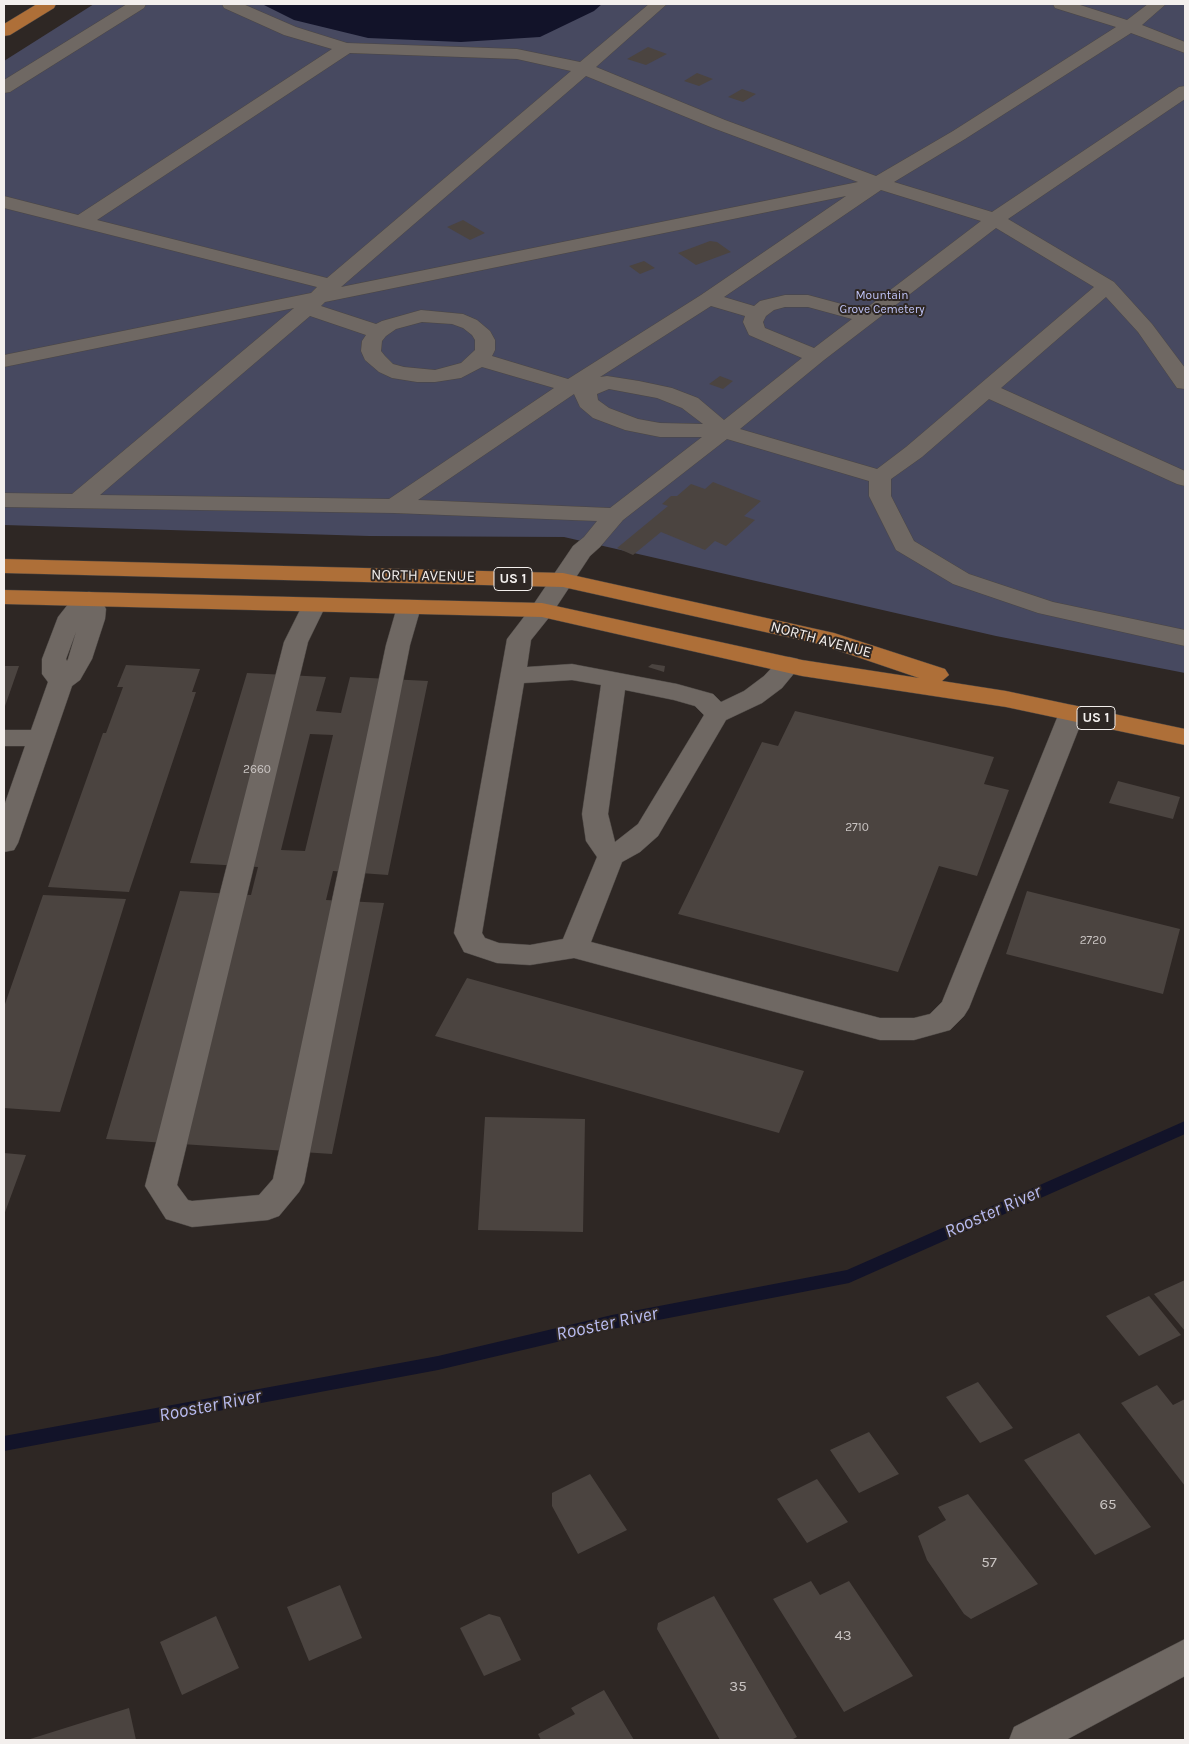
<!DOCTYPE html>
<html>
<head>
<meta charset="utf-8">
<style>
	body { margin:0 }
	#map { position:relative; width:1189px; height:1744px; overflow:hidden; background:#2e2724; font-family:Karla,sans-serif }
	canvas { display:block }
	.frame { position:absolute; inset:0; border:5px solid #f3efed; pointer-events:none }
</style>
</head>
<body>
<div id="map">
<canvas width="1189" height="1744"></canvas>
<div class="frame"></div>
</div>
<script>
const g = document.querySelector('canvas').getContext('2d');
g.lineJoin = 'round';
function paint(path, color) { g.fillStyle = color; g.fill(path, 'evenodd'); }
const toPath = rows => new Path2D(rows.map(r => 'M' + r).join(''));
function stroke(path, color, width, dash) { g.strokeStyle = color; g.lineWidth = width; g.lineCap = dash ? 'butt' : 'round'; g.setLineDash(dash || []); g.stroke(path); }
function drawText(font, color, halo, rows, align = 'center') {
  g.font = font + ' Karla,sans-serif'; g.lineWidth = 4; g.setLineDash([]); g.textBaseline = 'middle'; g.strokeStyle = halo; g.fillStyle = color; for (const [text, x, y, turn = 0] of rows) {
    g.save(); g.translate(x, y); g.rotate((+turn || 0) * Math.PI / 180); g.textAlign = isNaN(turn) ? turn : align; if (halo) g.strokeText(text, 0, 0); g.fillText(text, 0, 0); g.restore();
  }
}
paint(toPath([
	[94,4,1185,4,1185,673,996,636,564,537,369,536,4,525,4,61]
]), '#474960');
paint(toPath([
	[262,4,602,4,594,11,540,37,461,42,368,38,294,20]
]), '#121329');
paint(toPath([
	[1185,1121,1185,1134,849,1283,612,1329,438,1370,4,1451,4,1436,438,1356,612,1315,847,1270,1185,1121]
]), '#121329');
paint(toPath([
	[648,47,667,54,646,65,627,59],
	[697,73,713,79,699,86,684,81],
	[742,89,756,94,743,102,728,97],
	[463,220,485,233,470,240,447,227],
	[710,241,717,242,731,252,696,265,678,253],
	[644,261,655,268,640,274,629,266],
	[720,376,733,381,723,389,709,384],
	[713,482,761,501,744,516,755,520,726,546,715,541,705,550,661,532,633,555,617,548,668,506,662,504,671,496,677,496,691,484,705,489],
	[652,664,665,666,664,672,648,667],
	[126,665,200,669,192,692,196,692,129,892,48,887,103,733,106,733,123,687,117,687],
	[4,666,19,666,4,709],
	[247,673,326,677,316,711,341,713,350,677,428,681,388,875,333,871,326,900,384,903,332,1154,106,1139,180,891,251,895,258,867,190,863],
	[310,734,333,735,305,851,281,850],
	[795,711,994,757,984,784,1009,790,977,876,939,866,898,972,678,914,762,742,778,746],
	[1118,781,1180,797,1173,819,1109,803],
	[1027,891,1180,929,1163,994,1006,954],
	[43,895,126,899,60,1112,4,1108,5,1013,4,1007],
	[467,978,804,1071,779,1133,435,1036],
	[485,1117,585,1119,583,1232,478,1230],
	[4,1153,26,1155,4,1215],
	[1185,1280,1185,1331,1154,1294],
	[1149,1296,1181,1335,1139,1356,1106,1316],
	[978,1382,1013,1428,980,1443,946,1397],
	[1157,1385,1173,1405,1185,1399,1185,1486,1121,1403],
	[869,1432,899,1474,859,1493,830,1450],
	[1079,1433,1151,1527,1095,1555,1024,1460],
	[590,1474,627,1530,578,1554,552,1506,552,1493],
	[817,1479,848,1522,807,1543,777,1499],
	[968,1494,1038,1584,971,1619,964,1614,927,1560,918,1536,946,1520,938,1507],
	[811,1581,820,1595,849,1581,913,1676,844,1712,773,1599],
	[340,1585,362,1638,309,1661,287,1607],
	[714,1596,797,1737,791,1740,720,1740,657,1629,658,1623],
	[489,1614,500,1617,521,1660,484,1676,460,1628],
	[216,1616,239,1668,182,1695,160,1642],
	[604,1690,634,1740,541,1740,538,1734,575,1714,571,1708],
	[129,1708,136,1740,27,1740]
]), '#4b4440');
const minor = toPath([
	[127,4,146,4,144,8,10,92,4,93,4,80,127,4],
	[222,4,243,4,296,27,347,43,517,49,580,62,649,4,667,4,596,67,725,120,876,176,953,131,1116,27,1055,8,1053,4,1077,4,1127,20,1148,4,1166,4,1142,25,1185,42,1185,53,1131,33,965,139,894,182,992,212,1179,87,1185,86,1185,99,1008,219,1114,282,1152,324,1185,368,1185,389,1177,388,1138,332,1106,297,1001,388,1185,471,1185,486,1177,484,989,399,922,457,891,479,891,496,914,541,969,574,1053,602,1185,630,1185,646,1038,613,953,584,896,550,869,496,869,481,727,439,623,520,600,547,590,556,551,615,531,640,527,667,572,664,677,684,713,694,721,702,744,691,764,676,780,659,789,657,798,659,801,665,782,688,762,703,726,720,658,836,640,852,622,862,591,942,880,1018,914,1018,930,1014,942,1002,1059,713,1063,707,1072,705,1081,707,1085,713,969,1008,964,1016,950,1030,914,1040,880,1040,574,958,530,965,497,963,464,952,454,933,507,639,533,605,573,546,584,537,597,521,394,513,4,507,4,493,72,494,294,308,4,367,4,355,311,293,317,287,4,208,4,196,78,215,332,49,284,35,224,8,222,4],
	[350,53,517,59,571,71,327,278,97,220,350,53],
	[586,76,713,128,858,182,341,287,586,76],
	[881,190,981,221,864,310,808,295,785,295,760,301,754,306,724,297,881,190],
	[846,196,701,295,568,379,492,356,495,350,495,340,490,331,477,320,463,314,421,310,382,321,376,324,321,306,325,302,846,196],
	[996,228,1094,287,906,447,877,469,740,429,824,360,996,228],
	[711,306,745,316,743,322,749,335,802,358,724,420,698,398,672,388,639,381,607,376,600,377,711,306],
	[785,307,808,307,852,319,814,348,765,328,763,322,766,316,774,310,785,307],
	[310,316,366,335,362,341,361,351,365,360,379,372,392,378,417,382,435,382,461,378,482,367,554,388,389,499,100,495,310,316],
	[422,322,452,324,463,328,472,335,475,340,475,350,461,363,435,370,404,367,393,364,385,356,381,351,382,341,386,336,396,329,422,322],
	[609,389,657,398,682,408,703,424,660,423,638,419,609,408,598,400,597,394,609,389],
	[574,394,580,407,593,418,625,430,660,437,702,437,610,508,418,500,574,394],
	[572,680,601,685,582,814,586,841,597,857,563,939,530,945,499,943,485,938,482,933,524,683,572,680],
	[625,690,674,700,695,706,704,715,638,824,615,842,608,814,625,690],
	[89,592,98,594,106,609,105,619,92,659,80,680,72,686,18,843,14,850,4,852,4,806,25,746,4,746,4,730,31,730,48,682,42,674,42,659,58,617,69,603,80,594,89,592],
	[76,632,68,659,67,661,66,659,76,632],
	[314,598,323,600,326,605,308,642,177,1185,188,1200,192,1201,259,1195,273,1179,386,645,397,607,400,602,409,600,418,602,421,607,410,645,304,1183,299,1192,279,1216,268,1220,192,1227,166,1219,145,1186,284,642,305,600,314,598],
	[1185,1639,1185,1676,1066,1740,1009,1740,1014,1727,1185,1639]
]);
const major = toPath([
	[37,4,56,4,54,8,10,35,4,36,4,24,37,4],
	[4,559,563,573,834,633,945,669,949,675,942,681,1006,691,1185,729,1185,745,1006,707,802,676,542,617,4,604,4,590,542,603,802,660,919,678,819,644,563,587,4,573,4,559]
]);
stroke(minor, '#4b4643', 1);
stroke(major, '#4b4643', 1);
paint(minor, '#6f6863');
paint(major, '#ae6f38');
drawText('12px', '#c0c4f8', '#2e2724', [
	["Mountain",882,296],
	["Grove Cemetery",882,310]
]);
drawText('12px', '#c9c4c2', null, [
	["2660",257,770],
	["2710",857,828],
	["2720",1093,941]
]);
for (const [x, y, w] of [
	[513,579,38],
	[1096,718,38]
]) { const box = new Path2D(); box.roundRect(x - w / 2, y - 11.5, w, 23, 4); g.fillStyle = '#2e2724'; g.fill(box); stroke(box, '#f3efed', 1); }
drawText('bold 14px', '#f3efed', null, [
	["US 1",513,579],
	["US 1",1096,718]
]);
drawText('15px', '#f3efed', '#2e2724', [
	["NORTH AVENUE",423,576,1],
	["NORTH AVENUE",821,640,15]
]);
drawText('15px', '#c9c4c2', null, [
	["65",1108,1505],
	["57",989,1563],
	["43",843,1636],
	["35",738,1687]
]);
drawText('italic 19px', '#b9bcf1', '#2e2724', [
	["Rooster River",993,1212,-24],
	["Rooster River",607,1324,-12],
	["Rooster River",210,1406,-11]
]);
</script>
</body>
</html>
